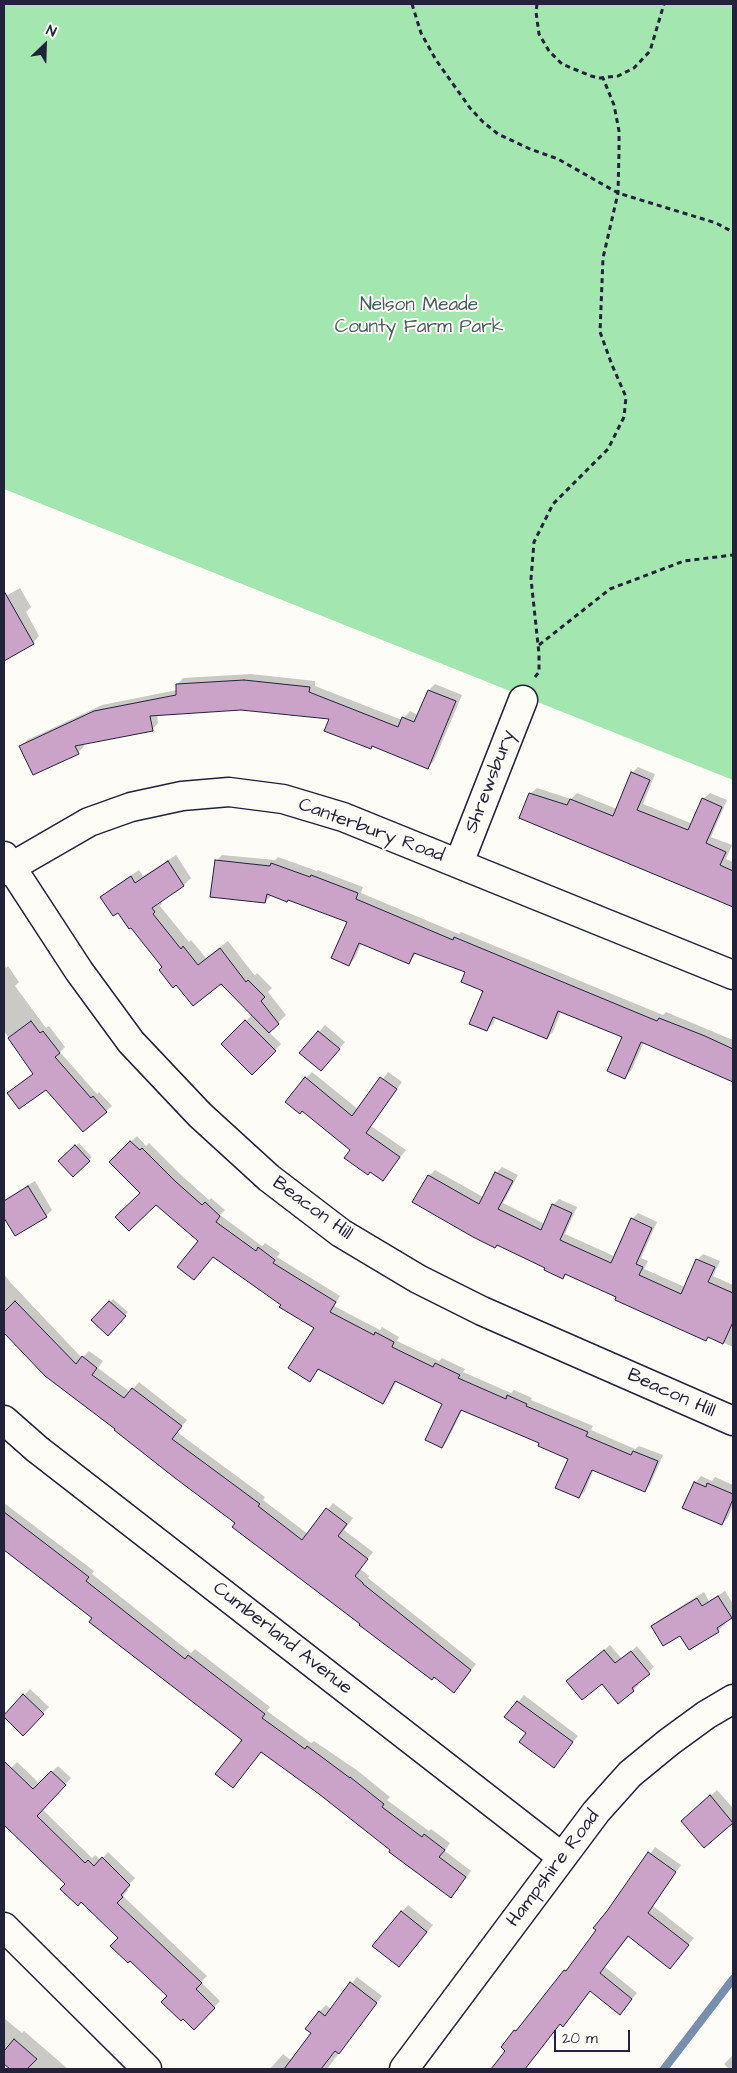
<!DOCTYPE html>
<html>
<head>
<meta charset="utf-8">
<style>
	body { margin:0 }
	#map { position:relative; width:737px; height:2073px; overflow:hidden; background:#fdfcf7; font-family:"Architects Daughter",sans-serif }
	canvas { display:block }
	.frame { position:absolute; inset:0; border:5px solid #22223b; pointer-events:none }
	.north { position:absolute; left:20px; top:20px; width:50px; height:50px; -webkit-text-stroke:4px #fdfcf7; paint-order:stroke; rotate:24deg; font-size:14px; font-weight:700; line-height:20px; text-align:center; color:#22223b }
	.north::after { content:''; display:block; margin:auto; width:18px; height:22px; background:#22223b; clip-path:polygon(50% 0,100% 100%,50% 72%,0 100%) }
	.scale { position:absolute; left:554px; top:2030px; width:76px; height:22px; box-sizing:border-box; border:2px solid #22223b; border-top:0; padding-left:6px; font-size:15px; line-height:18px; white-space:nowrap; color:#22223b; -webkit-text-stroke:4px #fdfcf7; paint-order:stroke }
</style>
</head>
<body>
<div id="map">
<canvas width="737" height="2073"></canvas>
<div class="frame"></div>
<div class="north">N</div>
<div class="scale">20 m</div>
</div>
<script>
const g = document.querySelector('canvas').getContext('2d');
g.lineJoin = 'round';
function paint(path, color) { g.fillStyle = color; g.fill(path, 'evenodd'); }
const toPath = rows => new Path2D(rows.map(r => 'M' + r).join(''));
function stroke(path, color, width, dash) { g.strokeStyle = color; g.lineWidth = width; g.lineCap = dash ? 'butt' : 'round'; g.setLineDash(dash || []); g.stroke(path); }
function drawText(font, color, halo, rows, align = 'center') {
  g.font = font + ' "Architects Daughter",sans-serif'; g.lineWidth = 4; g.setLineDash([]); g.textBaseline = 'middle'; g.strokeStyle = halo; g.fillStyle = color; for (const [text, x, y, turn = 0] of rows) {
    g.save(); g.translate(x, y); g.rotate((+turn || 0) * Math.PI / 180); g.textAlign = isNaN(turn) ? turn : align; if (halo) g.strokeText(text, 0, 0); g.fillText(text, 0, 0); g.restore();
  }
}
paint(toPath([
	[4,4,733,4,733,780,4,489]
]), '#a4e6af');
paint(toPath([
	[20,588,31,607,26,612,39,636,33,643,7,657,4,651,4,597],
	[251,674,315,681,315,686,402,720,410,711,418,715,429,690,435,684,462,695,434,761,428,767,373,745,371,747,330,718,241,708,157,714,158,723,152,730,82,743,84,746,78,753,21,747,27,740,102,705,177,690,177,685,183,678],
	[638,767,655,774,643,804,693,824,703,799,710,793,727,800,711,837,732,845,726,859,733,862,733,904,521,817,530,794,537,788,571,799,577,793,617,809,632,773],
	[176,855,191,878,184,885,160,901,162,904,160,906,189,942,191,940,206,958,228,941,255,976,257,973,272,988,268,992,286,1015,269,1032,281,1044,252,1073,223,1044,253,1014,221,983,163,967,118,911,102,897,109,890,139,870,143,876],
	[222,855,275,860,278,857,317,871,318,870,363,887,361,893,459,934,461,932,663,1015,666,1012,733,1040,733,1081,644,1042,631,1071,624,1077,623,1037,561,1011,553,1032,546,1038,496,1017,493,1024,487,1030,485,991,467,972,417,952,409,962,362,942,355,958,349,964,348,921,288,898,272,895,265,902,216,861],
	[4,964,6,968,8,966,19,982,15,986,46,1028,49,1026,65,1047,60,1052,97,1094,99,1092,112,1106,106,1111,46,1088,8,1093,34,1073,4,1031],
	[325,1025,345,1042,327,1063,319,1032],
	[312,1072,359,1110,388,1072,402,1082,371,1126,406,1150,383,1179,351,1150,306,1078],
	[137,1136,146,1146,149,1143,181,1175,209,1200,211,1198,225,1210,220,1215,262,1246,265,1243,280,1253,277,1257,340,1296,334,1306,380,1330,382,1327,399,1337,397,1341,439,1361,442,1358,465,1369,463,1372,511,1393,514,1390,532,1398,531,1400,593,1426,591,1430,635,1449,639,1446,663,1455,650,1485,644,1491,594,1469,585,1491,579,1497,569,1458,541,1442,463,1409,447,1441,442,1447,444,1404,397,1381,388,1397,382,1402,319,1368,310,1380,316,1328,214,1256,194,1279,199,1241,111,1162],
	[79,1143,92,1157,73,1175,60,1161],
	[502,1167,518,1175,503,1203,545,1224,553,1205,559,1199,577,1207,565,1234,614,1256,632,1219,638,1213,657,1222,641,1258,648,1261,644,1269,685,1287,697,1260,703,1254,720,1261,713,1276,733,1285,733,1347,709,1336,706,1340,618,1296,567,1273,563,1277,414,1202,429,1176,435,1170,483,1197,496,1173],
	[35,1181,52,1210,46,1216,15,1234,4,1215,4,1200],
	[4,1274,10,1282,82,1358,89,1351,103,1361,98,1368,130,1392,139,1382,187,1420,177,1432,265,1497,263,1500,308,1534,333,1503,353,1518,344,1530,373,1552,360,1569,369,1576,368,1578,476,1664,460,1685,237,1523,116,1428,10,1338,4,1331],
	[113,1299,128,1312,108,1334,93,1320],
	[701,1476,712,1481,715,1477,733,1485,733,1505,728,1518,722,1524,695,1483],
	[4,1503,94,1571,92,1574,191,1653,195,1649,270,1707,267,1711,311,1743,314,1741,358,1771,390,1797,387,1800,429,1831,431,1829,450,1843,445,1851,471,1871,457,1890,451,1896,320,1793,244,1739,94,1618,4,1549],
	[725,1591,733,1604,733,1616,724,1622,725,1624,718,1631,690,1649,680,1634,652,1627,659,1620,704,1592,709,1601],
	[610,1645,622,1659,637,1646,654,1667,637,1682,639,1685,633,1690,602,1682,568,1681],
	[30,1689,49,1707,23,1734,4,1716],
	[524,1695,578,1736,554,1766,527,1733,506,1717],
	[17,1762,40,1784,58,1766,71,1778,42,1809,92,1858,95,1855,101,1860,108,1852,135,1878,126,1888,128,1890,123,1896,207,1976,201,1982,220,2001,194,2028,120,1938,4,1824,4,1775],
	[717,1790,733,1808,733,1821,704,1846,689,1815],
	[655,1847,681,1865,653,1906,694,1938,670,1967,629,1936,605,1967,637,1993,626,2007,591,1990,569,2019,563,2025,561,2023,525,2069,492,2069,507,2051,502,2047,515,2030,522,2025,598,1930,608,1912],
	[408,1905,433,1925,405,1959,402,1912],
	[357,1977,382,1996,327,2069,270,2069,283,2054,292,2061,313,2033,319,2012,326,2005,331,2009],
	[4,2018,22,2033,24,2031,68,2069,12,2069,4,2062],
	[733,2055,733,2069,729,2069,724,2064]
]), '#0003');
stroke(toPath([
	[664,2069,733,1979]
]), '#778ead', 8);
const building = toPath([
	[4,591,34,644,4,661,4,591],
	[244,680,310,687,309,692,398,727,402,717,414,722,428,690,456,701,428,769,372,746,371,749,324,731,329,719,241,710,150,716,153,731,75,746,79,754,33,775,19,746,94,711,176,695,176,684,244,680],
	[631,772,650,780,637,810,688,830,702,798,722,807,706,843,726,852,720,865,733,871,733,907,519,818,529,793,567,805,570,799,613,816,631,772],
	[215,860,270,866,271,863,310,877,311,875,358,893,356,899,453,940,454,937,657,1021,659,1018,705,1036,733,1049,733,1082,641,1042,625,1079,607,1071,622,1037,558,1011,547,1039,493,1017,487,1031,469,1024,483,991,461,982,465,972,414,953,409,964,359,943,349,966,331,958,347,922,288,900,287,902,267,894,265,903,210,897,215,860],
	[168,861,184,886,152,908,155,912,153,914,181,949,183,946,198,965,220,948,246,982,248,980,265,997,261,1001,279,1024,269,1033,221,984,193,1006,176,985,173,988,159,970,162,967,131,928,129,929,118,913,113,916,100,897,131,876,135,883,168,861],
	[245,1020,276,1051,252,1075,221,1044,245,1020],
	[31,1021,40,1033,43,1031,60,1053,55,1057,91,1098,93,1096,107,1112,83,1132,46,1090,19,1109,7,1093,33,1074,8,1038,31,1021],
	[318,1031,340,1049,321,1071,299,1053,318,1031],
	[305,1077,352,1116,380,1077,397,1089,366,1133,400,1157,383,1181,370,1172,368,1175,344,1158,350,1150,302,1111,300,1114,285,1102,305,1077],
	[130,1141,140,1150,142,1148,175,1181,202,1205,205,1202,220,1216,216,1222,256,1251,258,1247,275,1260,273,1263,336,1302,330,1312,374,1335,375,1332,394,1342,392,1347,433,1367,435,1363,460,1375,458,1378,506,1399,507,1395,527,1404,526,1406,588,1432,586,1436,631,1455,633,1451,658,1461,645,1492,592,1470,579,1498,555,1488,568,1459,538,1446,539,1443,461,1410,442,1448,425,1440,442,1404,395,1381,383,1404,318,1369,310,1382,288,1368,314,1328,279,1307,281,1305,213,1257,194,1280,177,1267,198,1241,156,1205,129,1231,115,1217,140,1193,109,1162,130,1141],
	[75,1145,90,1161,73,1177,58,1161,75,1145],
	[495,1172,513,1181,498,1209,541,1230,552,1204,572,1213,560,1240,611,1263,631,1218,652,1228,636,1264,643,1267,639,1275,681,1294,696,1259,715,1267,708,1282,733,1293,733,1322,723,1344,708,1337,706,1341,615,1300,616,1297,565,1274,563,1279,544,1270,545,1268,497,1245,495,1248,473,1237,412,1202,428,1175,479,1204,495,1172],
	[28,1186,47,1217,15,1236,4,1218,4,1201,28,1186],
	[15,1301,76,1364,82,1356,97,1368,92,1375,124,1398,132,1388,182,1426,172,1439,260,1504,258,1506,302,1540,326,1508,347,1524,338,1536,368,1559,355,1576,363,1583,363,1584,471,1670,454,1693,434,1677,432,1680,359,1625,360,1624,232,1527,235,1523,175,1478,114,1430,115,1429,45,1376,4,1333,4,1312,15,1301],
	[109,1301,126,1316,108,1336,91,1320,109,1301],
	[694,1482,706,1487,707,1483,733,1494,733,1499,722,1525,682,1508,694,1482],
	[4,1512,89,1577,86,1581,185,1659,188,1655,265,1714,262,1718,305,1749,307,1746,350,1778,350,1777,384,1804,382,1807,422,1837,424,1834,445,1850,439,1857,466,1877,451,1898,389,1852,390,1850,319,1794,261,1752,233,1788,215,1774,242,1740,89,1622,92,1618,4,1550,4,1512],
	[718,1596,732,1618,717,1628,719,1632,689,1650,680,1636,663,1646,651,1626,697,1598,702,1606,718,1596],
	[604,1650,615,1663,631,1651,650,1674,632,1688,634,1691,618,1704,602,1684,582,1700,566,1681,604,1650],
	[23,1694,44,1714,23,1736,4,1717,4,1715,23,1694],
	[517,1701,573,1742,554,1768,519,1742,526,1733,504,1717,517,1701],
	[4,1761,33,1789,51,1771,66,1785,37,1816,85,1863,88,1860,94,1866,102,1857,130,1885,121,1895,123,1897,117,1903,202,1983,196,1989,215,2008,194,2030,183,2019,181,2021,161,2002,167,1996,130,1961,128,1963,110,1946,118,1938,81,1902,78,1906,60,1889,65,1884,4,1825,4,1761],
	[710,1795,733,1823,704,1848,681,1821,710,1795],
	[648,1852,676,1872,648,1913,689,1945,670,1969,628,1936,600,1973,632,1999,620,2015,590,1991,563,2027,560,2024,525,2069,491,2069,505,2051,501,2047,514,2030,516,2031,564,1970,566,1971,596,1930,593,1928,607,1911,648,1852],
	[401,1911,427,1932,399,1967,372,1946,401,1911],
	[350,1982,377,2003,339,2054,335,2051,321,2069,284,2069,311,2033,305,2029,319,2011,325,2016,350,1982],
	[14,2039,37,2059,27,2069,10,2069,4,2064,4,2051,14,2039]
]);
paint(building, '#cba2c8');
stroke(building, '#22223b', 1);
const minor = toPath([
	[4,856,79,971,131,1042,200,1115,269,1178,341,1233,418,1279,482,1311,733,1421],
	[459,863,523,700],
	[4,871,89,822,131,807,182,796,229,792,283,799,343,817,733,975],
	[4,1420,37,1449,562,1857],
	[4,1927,147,2069],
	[404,2069,596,1812,630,1774,669,1742,706,1715,733,1699]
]);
stroke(minor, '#22223b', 31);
stroke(toPath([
	[412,4,421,33,436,60,470,108,483,122,498,134,530,149,558,159,618,193,716,223,733,232],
	[537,4,536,12,539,34,549,51,562,64,591,76,600,78,618,76,634,68,650,51,664,4],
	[539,645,610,589,684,561,733,555],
	[535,677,539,672,539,654,531,579,534,542,553,504,608,449,624,417,626,397,612,365,600,332,603,258,618,193,619,152,619,131,614,105,603,78]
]), '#22223b', 3, [5, 4]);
stroke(minor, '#fdfcf7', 28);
drawText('19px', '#495d5e', '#fdfcf7', [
	["Nelson Meade",419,306],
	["County Farm Park",419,328]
]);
drawText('19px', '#22223b', '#fdfcf7', [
	["Shrewsbury",491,782,-69],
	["Canterbury Road",371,831,20],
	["Beacon Hill",312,1209,36],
	["Beacon Hill",671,1394,24],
	["Cumberland Avenue",282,1639,38],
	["Hampshire Road",554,1869,-53]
]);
</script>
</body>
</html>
